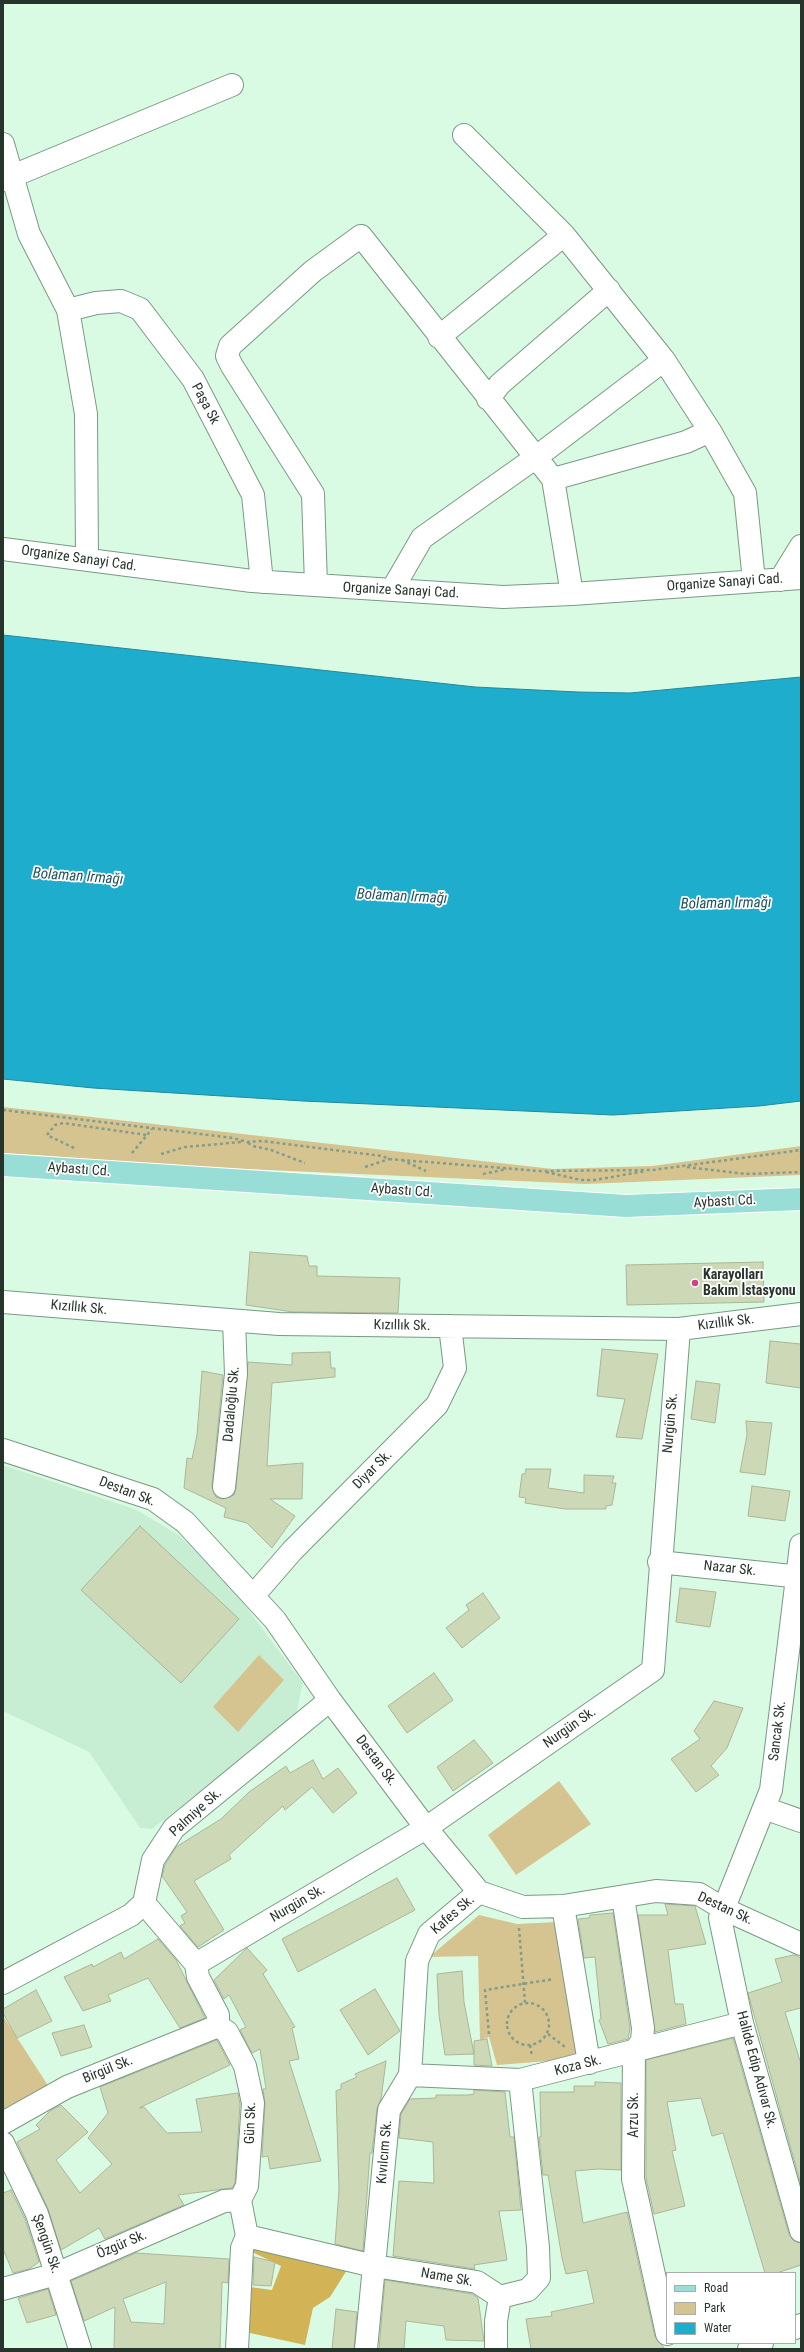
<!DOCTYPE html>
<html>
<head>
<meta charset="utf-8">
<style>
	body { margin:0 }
	#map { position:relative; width:804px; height:2352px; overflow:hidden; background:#dafbe3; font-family:"Roboto Condensed",sans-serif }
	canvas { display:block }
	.frame { position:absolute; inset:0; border:4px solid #27342b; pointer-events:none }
	.legend { position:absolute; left:666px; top:2272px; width:130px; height:72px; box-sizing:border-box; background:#fff; border:1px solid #a9aeaa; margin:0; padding:5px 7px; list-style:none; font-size:12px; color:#27342b }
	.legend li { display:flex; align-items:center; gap:8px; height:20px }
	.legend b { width:20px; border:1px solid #a9aeaa }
</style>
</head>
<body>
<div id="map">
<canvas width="804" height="2352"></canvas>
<div class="frame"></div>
<ul class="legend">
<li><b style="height:5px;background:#98ddd6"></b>Road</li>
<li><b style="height:11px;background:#d6c490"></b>Park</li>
<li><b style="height:11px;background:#1eadcc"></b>Water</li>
</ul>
</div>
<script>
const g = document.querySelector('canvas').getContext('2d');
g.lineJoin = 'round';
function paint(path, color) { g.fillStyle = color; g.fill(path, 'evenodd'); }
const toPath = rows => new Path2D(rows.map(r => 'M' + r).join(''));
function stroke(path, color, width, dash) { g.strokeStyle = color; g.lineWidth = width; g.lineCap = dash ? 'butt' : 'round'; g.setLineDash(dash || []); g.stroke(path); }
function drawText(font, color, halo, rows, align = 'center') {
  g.font = font + ' "Roboto Condensed",sans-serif'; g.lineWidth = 3.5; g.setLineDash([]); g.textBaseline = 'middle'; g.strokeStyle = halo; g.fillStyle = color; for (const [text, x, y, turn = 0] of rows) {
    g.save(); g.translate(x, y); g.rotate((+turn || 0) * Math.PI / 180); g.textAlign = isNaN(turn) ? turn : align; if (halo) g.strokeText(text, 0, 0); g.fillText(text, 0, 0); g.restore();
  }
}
paint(toPath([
	[3,1465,137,1510,180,1536,232,1588,303,1683,296,1715,152,1829,140,1828,89,1752,3,1711]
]), '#c7eed3');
paint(toPath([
	[3,1107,553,1169,652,1166,801,1146,801,1175,586,1184,221,1168,3,1153],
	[259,1655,284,1680,238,1732,213,1707],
	[559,1781,591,1824,516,1875,488,1835],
	[479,1915,517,1924,557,1922,582,2044,574,2059,497,2065,489,2037,480,2040,478,1956,429,1957],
	[3,2016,49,2087,3,2112]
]), '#d6c490');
paint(toPath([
	[260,2245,347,2270,330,2297,313,2308,305,2345,250,2333,250,2287,272,2290,281,2266,250,2251]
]), '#d2b355');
const water = toPath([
	[3,635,475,687,578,692,630,693,801,677,801,1101,759,1106,613,1115,303,1101,93,1088,3,1079,3,635]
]);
paint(water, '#1eadcc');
stroke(water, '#21899c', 1);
const building = toPath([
	[250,1252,307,1256,309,1266,317,1266,317,1276,400,1278,398,1313,293,1312,246,1305,250,1252],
	[763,1262,764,1302,627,1305,626,1265,763,1262],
	[770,1341,801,1344,801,1388,766,1383,770,1341],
	[602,1349,658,1354,642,1439,616,1437,625,1399,597,1396,602,1349],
	[330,1352,331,1368,335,1368,335,1377,272,1383,267,1466,303,1463,302,1499,270,1499,295,1516,272,1548,247,1523,224,1517,226,1508,184,1488,187,1458,192,1459,197,1435,202,1371,223,1375,212,1486,216,1497,223,1499,234,1495,236,1488,248,1362,292,1365,292,1353,330,1352],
	[696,1381,720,1384,715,1423,691,1419,696,1381],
	[746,1421,772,1423,765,1475,740,1472,747,1435,746,1421],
	[526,1469,551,1469,548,1488,584,1493,584,1475,614,1476,612,1483,616,1483,612,1505,606,1506,606,1509,565,1509,525,1503,526,1498,519,1497,522,1474,525,1474,526,1469],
	[752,1486,790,1491,785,1521,748,1516,752,1486],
	[140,1526,239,1619,181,1683,81,1590,140,1526],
	[680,1588,716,1592,710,1627,676,1622,680,1588],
	[483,1593,500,1618,462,1648,446,1628,469,1610,466,1605,483,1593],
	[434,1673,453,1700,407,1733,388,1706,434,1673],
	[714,1701,743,1708,727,1748,711,1766,719,1775,696,1792,671,1759,700,1739,694,1731,714,1701],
	[474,1740,493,1763,453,1791,437,1767,474,1740],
	[313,1760,323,1779,338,1768,357,1793,333,1813,312,1787,285,1810,283,1806,229,1855,231,1859,194,1881,224,1930,198,1947,180,1926,185,1923,181,1916,187,1912,162,1876,165,1865,176,1847,221,1819,249,1792,286,1766,290,1773,313,1760],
	[397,1878,415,1910,298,1972,282,1939,397,1878],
	[665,1904,695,1906,706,1944,668,1950,675,2004,683,2004,686,2024,655,2032,638,1915,668,1915,665,1904],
	[613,1913,630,2028,628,2039,608,2044,599,2020,601,2019,595,1957,584,1958,578,1919,589,1918,590,1915,613,1913],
	[158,1939,176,1960,205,2018,180,2028,148,1978,108,1995,111,2001,83,2011,64,1977,92,1964,93,1967,121,1952,124,1959,158,1939],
	[247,1948,267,1970,263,1974,295,2027,292,2028,299,2059,289,2061,321,2161,270,2169,268,2156,262,2157,265,2104,263,2089,266,2089,260,2049,252,2053,240,2030,246,2027,229,1995,224,1999,214,1980,247,1948],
	[794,1955,801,1958,801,2008,785,2012,801,2064,801,2185,748,1993,782,1982,775,1959,794,1955],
	[462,1971,464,2002,474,2054,445,2055,439,2015,437,1974,462,1971],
	[375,1989,400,2031,368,2055,340,2010,375,1989],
	[36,1990,52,2021,17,2038,3,2013,3,2009,36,1990],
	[84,2025,92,2047,61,2056,52,2033,84,2025],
	[733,2038,789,2234,793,2240,801,2243,801,2265,777,2273,765,2273,723,2133,712,2136,701,2098,667,2102,676,2150,672,2151,685,2206,654,2214,646,2178,646,2060,733,2038],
	[487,2039,492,2066,474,2065,474,2041,487,2039],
	[217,2040,230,2065,139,2108,144,2107,167,2133,202,2132,196,2099,238,2093,240,2104,235,2183,232,2188,178,2195,184,2205,105,2239,99,2228,61,2250,48,2209,17,2142,40,2129,36,2125,50,2111,61,2105,88,2132,56,2160,80,2193,112,2164,88,2138,108,2113,100,2087,217,2040],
	[386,2061,381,2099,377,2109,372,2153,370,2153,363,2251,335,2244,339,2190,336,2091,341,2089,341,2084,357,2077,355,2074,386,2061],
	[595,2082,621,2083,621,2170,598,2169,575,2171,583,2223,627,2212,655,2337,665,2349,531,2349,526,2319,552,2316,551,2312,594,2303,587,2270,566,2274,562,2258,548,2175,543,2175,539,2137,541,2137,540,2092,574,2092,574,2086,595,2086,595,2082],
	[474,2090,505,2092,510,2137,514,2137,521,2210,499,2211,507,2260,474,2265,475,2269,393,2256,399,2181,434,2183,433,2142,399,2138,401,2114,410,2099,436,2098,436,2095,468,2095,474,2094,474,2090],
	[11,2190,25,2219,39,2262,29,2269,13,2273,3,2249,3,2193,11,2190],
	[136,2253,229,2259,228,2283,222,2282,220,2349,114,2349,115,2307,84,2321,71,2281,136,2253],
	[166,2282,164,2324,131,2322,123,2299,166,2282],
	[254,2257,275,2262,271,2286,253,2285,254,2257],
	[385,2280,472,2294,478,2298,484,2341,446,2340,444,2326,406,2321,404,2349,379,2349,385,2280],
	[48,2289,56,2315,27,2323,18,2298,48,2289],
	[336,2309,357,2312,354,2349,332,2349,336,2309]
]);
paint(building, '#cdd8b7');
stroke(building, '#abb695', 1);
const minor = toPath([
	[464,135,564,235,664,360,710,431,745,493,754,581],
	[3,144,29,234,68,310,86,414,87,560],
	[3,180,232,85],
	[68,310,96,303,121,301,140,309,193,379,253,495,262,582],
	[439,337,564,235],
	[488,399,500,384,609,290],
	[553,479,686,442,710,431],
	[3,549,252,581,503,597,572,594,801,578],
	[780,580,801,546],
	[316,585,313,494,232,366,227,356,230,346,313,271,361,236,553,479,572,594],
	[392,590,422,538,535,458,664,360],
	[3,1302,279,1324,679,1329,801,1314],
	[3,1450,153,1499,185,1522,275,1620,330,1700,426,1828,479,1892,523,1907,563,1906,656,1891,699,1894,724,1909,801,1944],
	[224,1487,236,1374,234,1321],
	[801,1545,771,1790,720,1918,742,2023,801,2231],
	[659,1562,801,1577],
	[253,1596,292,1551,437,1405,455,1368,450,1326],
	[764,1808,801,1821],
	[623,1897,643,2028,642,2041,634,2052,633,2179,667,2334],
	[144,1903,196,1964,198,1977,218,2015,218,2026,227,2032,245,2066,253,2103,247,2186,240,2200,247,2236,242,2248,237,2349],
	[563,1906,589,2063],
	[196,1964,426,1828,653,1670,679,1329],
	[3,1983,131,1915,144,1903,153,1860,174,1828,330,1700],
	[410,2075,520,2080,742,2023],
	[3,2123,67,2087,218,2026],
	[3,2143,37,2214,80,2349],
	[247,2236,374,2266,477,2282,500,2297,528,2290,539,2278,538,2247,520,2080],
	[3,2289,56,2274,224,2201,240,2200],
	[795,2328,801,2325],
	[366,2349,389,2110,410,2075,417,1961,429,1934,479,1892],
	[496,2349,496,2321,500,2297],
	[749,2349,762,2343]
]);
const major = toPath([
	[3,1165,626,1206,801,1199]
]);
stroke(minor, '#7a9984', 24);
stroke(major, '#fff', 24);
stroke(toPath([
	[3,1110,233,1138,247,1142,262,1141,382,1156,389,1159,540,1171,653,1170,801,1150],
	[248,1143,253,1146,271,1150,305,1163],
	[74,1148,47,1135,55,1125,63,1123,147,1135],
	[132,1153,152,1129],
	[161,1154,185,1147,241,1142],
	[402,1160,426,1171],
	[365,1167,389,1159],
	[687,1167,746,1174,801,1172],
	[546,1172,581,1180,595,1180,646,1171],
	[483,1174,507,1169],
	[519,1928,525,2003],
	'507 2024a21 21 0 1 1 42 0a21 21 0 1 1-42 0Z',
	[489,2034,485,1990,554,1979],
	[548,2034,565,2047],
	[530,2045,532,2056]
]), '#849c8b', 2.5, [3, 3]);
stroke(minor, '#fff', 22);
stroke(major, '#98ddd6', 22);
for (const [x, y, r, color] of [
	[695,1283,4,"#cd4683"]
]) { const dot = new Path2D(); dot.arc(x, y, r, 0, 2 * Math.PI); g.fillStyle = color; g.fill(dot); stroke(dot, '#fff', 1.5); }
drawText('14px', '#27342b', '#fff', [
	["Paşa Sk",205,404,62],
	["Organize Sanayi Cad.",79,559,8],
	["Organize Sanayi Cad.",725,583,-4],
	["Organize Sanayi Cad.",401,591,3],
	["Aybastı Cd.",79,1170,4],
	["Aybastı Cd.",402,1191,4],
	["Aybastı Cd.",725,1202,-3],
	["Kızıllık Sk.",79,1308,5],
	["Kızıllık Sk.",726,1323,-7],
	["Kızıllık Sk.",402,1326,1],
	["Dadaloğlu Sk.",232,1404,-85],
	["Nurgün Sk.",671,1423,-85],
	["Diyar Sk.",373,1470,-45],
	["Destan Sk.",127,1492,21],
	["Nazar Sk.",730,1569,6],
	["Nurgün Sk.",570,1728,-35],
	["Sancak Sk.",778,1731,-83],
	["Destan Sk.",376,1761,53],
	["Palmiye Sk.",196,1813,-42],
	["Nurgün Sk.",298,1904,-30],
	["Destan Sk.",725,1909,25],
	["Kafes Sk.",453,1915,-41],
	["Koza Sk.",578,2066,-14],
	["Birgül Sk.",108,2070,-22],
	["Halide Edip Adıvar Sk.",756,2070,75],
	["Arzu Sk.",634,2115,-90],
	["Gün Sk.",251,2123,-88],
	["Kıvılcım Sk.",385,2152,-85],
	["Şengün Sk.",46,2244,71],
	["Özgür Sk.",122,2245,-23],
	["Name Sk.",447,2278,10]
]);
drawText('bold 14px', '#27342b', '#fff', [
	["Karayolları",703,1275],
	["Bakım İstasyonu",703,1291]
], 'left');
drawText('italic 15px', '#1e5361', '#fff', [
	["Bolaman Irmağı",78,877,4],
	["Bolaman Irmağı",402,897,3],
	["Bolaman Irmağı",726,904,-1]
]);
</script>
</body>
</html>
